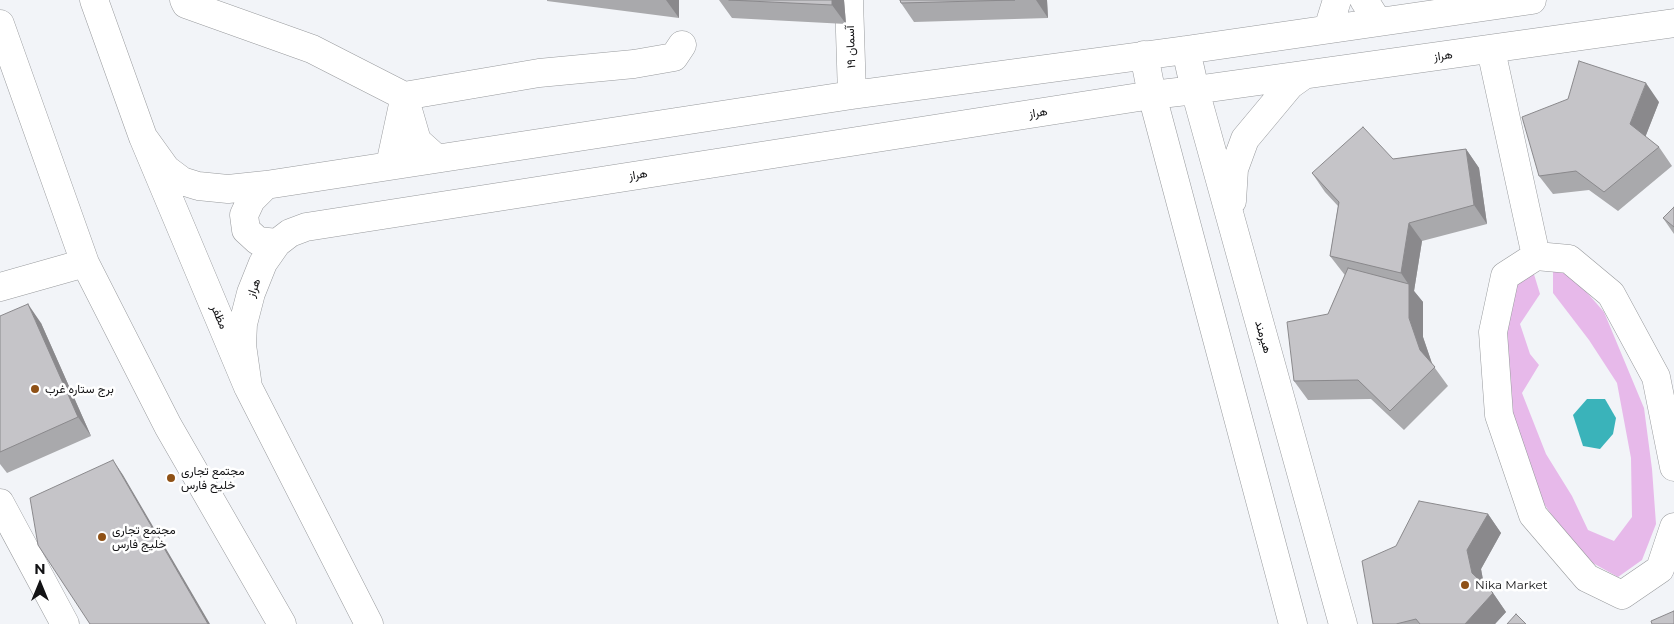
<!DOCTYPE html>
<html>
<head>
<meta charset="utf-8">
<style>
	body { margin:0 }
	#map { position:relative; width:1674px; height:624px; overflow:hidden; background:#f2f4f8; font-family:Montserrat,sans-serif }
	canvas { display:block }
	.north { position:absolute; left:15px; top:559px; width:50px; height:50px; -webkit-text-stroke:4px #fff; paint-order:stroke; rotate:0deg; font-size:14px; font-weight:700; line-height:20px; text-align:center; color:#131315 }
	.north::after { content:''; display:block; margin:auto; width:18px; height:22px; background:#131315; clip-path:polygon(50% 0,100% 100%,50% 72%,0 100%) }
</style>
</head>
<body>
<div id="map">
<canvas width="1674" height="624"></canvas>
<div class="north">N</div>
</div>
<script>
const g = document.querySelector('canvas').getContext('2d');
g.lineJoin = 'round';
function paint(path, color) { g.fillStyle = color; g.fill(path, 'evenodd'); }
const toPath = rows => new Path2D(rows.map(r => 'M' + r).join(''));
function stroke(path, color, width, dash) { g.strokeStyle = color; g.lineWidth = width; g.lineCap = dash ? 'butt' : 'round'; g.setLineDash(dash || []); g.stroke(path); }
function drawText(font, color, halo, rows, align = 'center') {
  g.font = font + ' Montserrat,Vazirmatn,sans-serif'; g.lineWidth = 5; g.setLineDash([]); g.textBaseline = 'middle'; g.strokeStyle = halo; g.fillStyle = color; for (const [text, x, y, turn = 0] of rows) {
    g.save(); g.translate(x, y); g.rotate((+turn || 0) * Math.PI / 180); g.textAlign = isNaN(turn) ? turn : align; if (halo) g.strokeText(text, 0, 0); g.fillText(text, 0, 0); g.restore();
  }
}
paint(toPath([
	[1562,264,1604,312,1644,408,1652,469,1656,524,1642,560,1618,577,1582,557,1531,486,1510,416,1503,346,1506,289,1533,271,1540,294,1520,324,1530,354,1539,365,1522,393,1546,454,1572,496,1588,530,1614,541,1632,517,1631,458,1617,383,1589,340,1553,293,1553,266]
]), '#e7b9ea');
paint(toPath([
	[1587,399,1605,399,1616,418,1613,434,1600,449,1583,446,1573,415]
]), '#3ab3ba');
const minor = toPath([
	[94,0,143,137,248,387,369,624],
	[184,0,186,4,312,49,404,96,539,73,634,64,674,57,682,45],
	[849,0,852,95],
	[1364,0,1378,22],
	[0,24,85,263,168,426,282,624],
	[1328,29,1337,0],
	[1186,50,1195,90,1343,624],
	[1491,50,1536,256],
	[1144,55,1152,95,1293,624],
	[404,96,417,141,436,158],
	[143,137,166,169,182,181,198,186,228,189,266,185,852,95,1186,50,1532,0],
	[390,165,404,100],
	[266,185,251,200,244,215,246,230,258,241,277,243],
	[1232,201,1234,169,1245,139,1290,85,1304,75],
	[0,287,85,263],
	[248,387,242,345,243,324,251,293,263,263,277,243,290,233,306,227,1152,95,1195,90,1674,23],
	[1674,467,1656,377,1611,294,1569,259,1536,256,1505,276,1493,332,1499,415,1533,515,1587,578,1622,595,1660,569,1674,527],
	[0,503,65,624]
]);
stroke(minor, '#989a9d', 29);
stroke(minor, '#fff', 28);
paint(toPath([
	[547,0,679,0,679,18,547,1],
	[719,0,844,0,846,24,732,18],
	[900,0,1047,0,1048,18,914,22,901,3],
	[1659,102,1645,137,1659,147,1672,166,1618,211,1589,190,1553,194,1539,176],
	[1466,149,1479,168,1487,224,1422,241,1414,291,1423,302,1423,337,1432,364,1448,386,1404,430,1371,399,1308,400,1294,381,1328,314,1345,275,1344,274,1330,256,1338,206,1325,192,1312,173,1393,159],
	[1674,207,1674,234,1663,218],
	[0,316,41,323,91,436,7,473,0,464],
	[1488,514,1501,533,1481,569,1484,584,1493,593,1506,612,1495,624,1373,624]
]), '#a9a9ac');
paint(toPath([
	[666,0,679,0,679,18],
	[832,0,844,0,846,24,832,5],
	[1036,0,1047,0,1048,18],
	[1646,83,1659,102,1643,143,1630,124],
	[1466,149,1479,168,1487,224,1474,205],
	[1409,223,1422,241,1414,291,1423,302,1423,337,1434,369,1420,350,1409,318,1409,285,1401,273],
	[28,304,41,323,91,436,78,417],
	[113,460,123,475,210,624,208,624],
	[1488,514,1501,533,1481,569,1485,592,1472,573,1467,550],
	[1493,593,1506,612,1495,624,1465,624]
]), '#8a898c');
const building = toPath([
	[729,0,832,0,832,5,729,0],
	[900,0,1015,0,901,3,900,0],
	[1579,61,1646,83,1630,124,1659,147,1604,192,1576,171,1539,176,1522,117,1568,99,1579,61],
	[1363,127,1393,159,1466,149,1474,205,1409,223,1401,273,1330,256,1339,202,1312,173,1363,127],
	[1674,207,1674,227,1663,218,1674,207],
	[1348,268,1409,284,1409,318,1420,350,1435,367,1390,411,1358,380,1294,381,1287,322,1328,314,1348,268],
	[28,304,78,417,0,452,0,316,28,304],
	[113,460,208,624,90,624,38,545,30,498,113,460],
	[1419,501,1488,514,1467,550,1472,573,1493,593,1465,624,1420,624,1416,619,1396,624,1373,624,1362,561,1396,546,1419,501],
	[1674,611,1674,624,1652,624,1651,621,1674,611],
	[1516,614,1526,624,1507,624,1516,614]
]);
paint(building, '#c5c4c8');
stroke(building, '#8a898c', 1);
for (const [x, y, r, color] of [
	[35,389,5,"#8f5116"],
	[171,478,5,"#8f5116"],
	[102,537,5,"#8f5116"],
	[1465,585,5,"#8f5116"]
]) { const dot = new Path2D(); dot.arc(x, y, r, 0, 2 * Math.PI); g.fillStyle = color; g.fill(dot); stroke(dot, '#fff', 2); }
drawText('12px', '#131315', '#fff', [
	["آسمان ۱۹",851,47,-92],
	["هراز",1443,56,-8],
	["هراز",1038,113,-9],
	["هراز",638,175,-9],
	["هراز",254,288,-70],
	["مظفر",219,317,67],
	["هیرمند",1263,337,74]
]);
drawText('12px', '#131315', '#fff', [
	["برج ستاره غرب",45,389],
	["مجتمع تجاری",181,471],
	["خلیح فارس",181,485],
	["مجتمع تجاری",112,530],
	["خلیج فارس",112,544],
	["Nika Market",1475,585]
], 'left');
</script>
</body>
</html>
